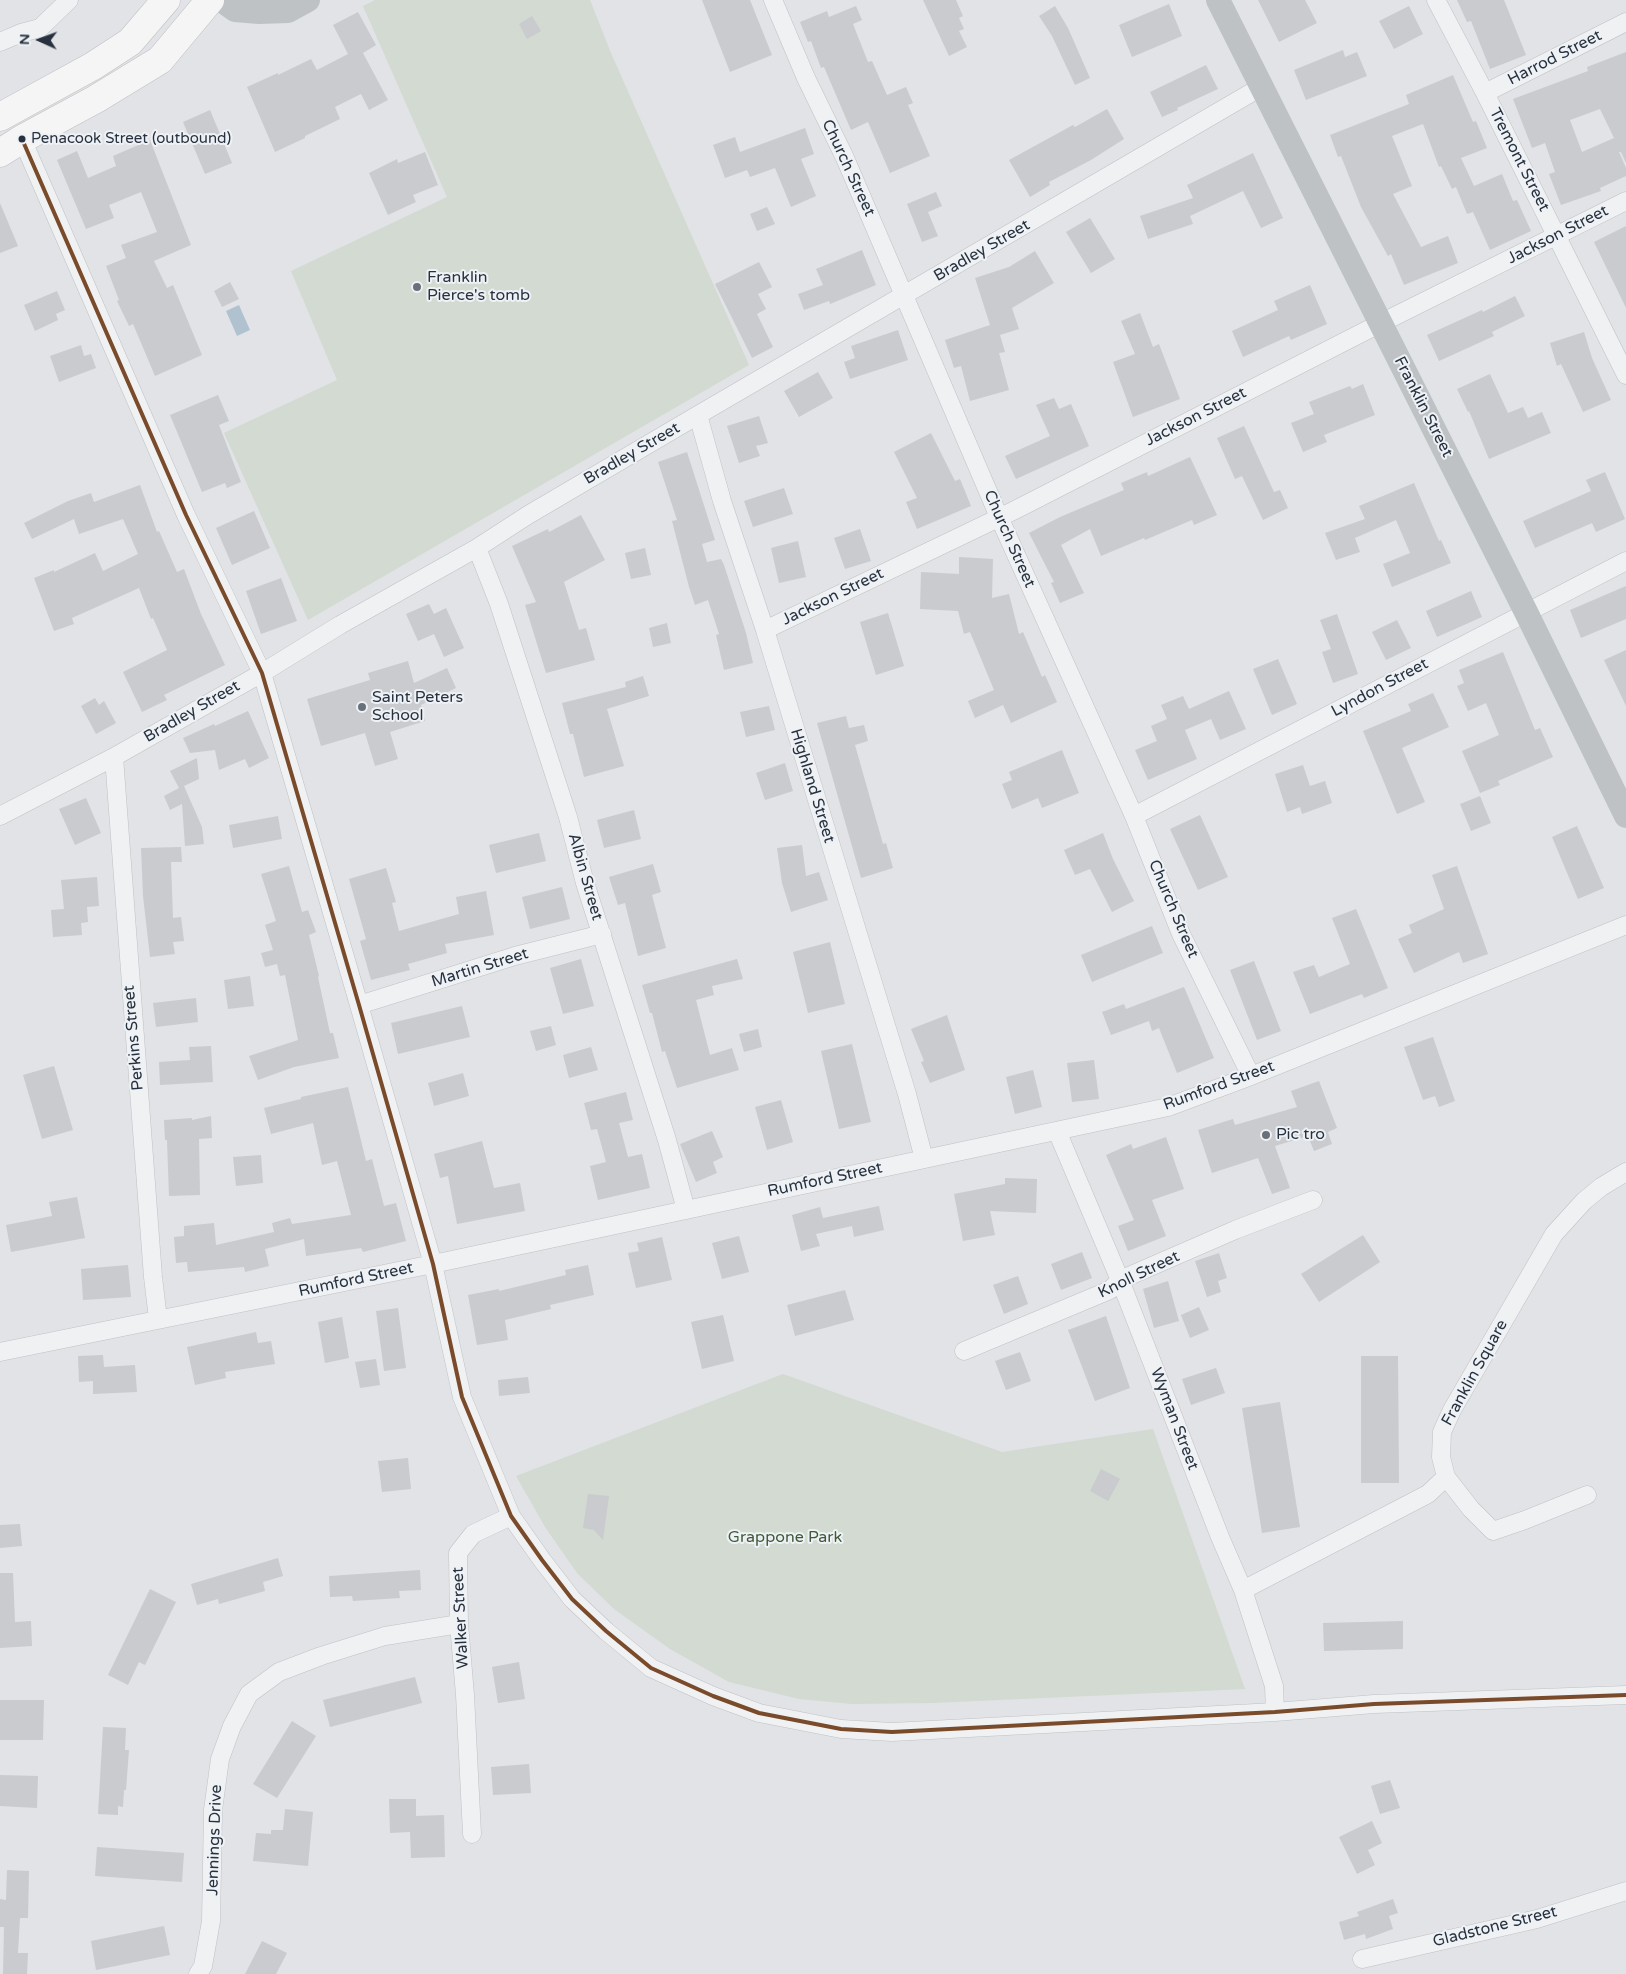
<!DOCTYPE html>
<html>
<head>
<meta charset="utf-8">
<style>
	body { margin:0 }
	#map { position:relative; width:1626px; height:1974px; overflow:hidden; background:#e1e3e6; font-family:"Varela Round",sans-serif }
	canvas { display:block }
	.north { position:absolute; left:15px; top:15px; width:50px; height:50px; -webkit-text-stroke:4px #eef2f6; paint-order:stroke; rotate:272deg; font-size:14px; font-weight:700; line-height:20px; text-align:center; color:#28323e }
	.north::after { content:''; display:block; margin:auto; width:18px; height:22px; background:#28323e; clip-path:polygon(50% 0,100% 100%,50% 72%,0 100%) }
</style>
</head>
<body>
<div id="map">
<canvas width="1626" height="1974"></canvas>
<div class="north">N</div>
</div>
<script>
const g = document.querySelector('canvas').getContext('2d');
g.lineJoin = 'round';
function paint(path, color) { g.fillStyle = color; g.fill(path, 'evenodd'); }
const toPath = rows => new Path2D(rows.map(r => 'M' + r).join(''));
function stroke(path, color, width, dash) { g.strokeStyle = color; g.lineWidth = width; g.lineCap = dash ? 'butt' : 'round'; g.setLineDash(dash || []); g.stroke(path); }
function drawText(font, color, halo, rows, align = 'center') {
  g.font = font + ' "Varela Round",sans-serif'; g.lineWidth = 4; g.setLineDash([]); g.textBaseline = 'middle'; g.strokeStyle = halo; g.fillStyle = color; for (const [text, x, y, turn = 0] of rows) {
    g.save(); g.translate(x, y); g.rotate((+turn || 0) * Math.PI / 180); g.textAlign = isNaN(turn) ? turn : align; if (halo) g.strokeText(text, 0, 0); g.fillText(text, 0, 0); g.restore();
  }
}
paint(toPath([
	[375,0,590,0,611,53,749,365,308,620,224,433,337,380,291,271,447,197,363,6],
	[783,1374,1002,1452,1153,1429,1245,1689,932,1703,852,1704,799,1699,729,1682,670,1649,614,1609,577,1573,545,1527,516,1476]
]), '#d2dad1');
paint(toPath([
	[239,305,250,330,237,336,226,311]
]), '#b0c2d0');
paint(toPath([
	[702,0,750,0,772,55,730,72],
	[923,0,956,0,963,16,959,18,964,29,959,31,967,47,949,56],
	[1258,0,1305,0,1317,23,1279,42],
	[1457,0,1504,0,1526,55,1490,69,1471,21,1467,22],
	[1169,4,1182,36,1132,57,1119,25],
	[856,6,862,20,853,24,868,62,872,61,887,95,906,87,913,103,908,105,930,156,890,173,868,122,851,130,824,67,821,68,811,41,808,42,800,22,827,11,829,17],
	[1055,6,1068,28,1090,78,1075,85,1052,36,1039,16],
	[1409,6,1423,34,1394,49,1379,21],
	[358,12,376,45,363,53,388,100,369,110,361,94,335,107,340,119,305,136,305,138,275,152,247,87,278,73,278,75,311,59,317,70,348,54,333,25],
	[532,16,541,31,527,39,519,24],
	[1343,50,1345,57,1357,52,1367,76,1306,100,1294,70],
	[1626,52,1626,163,1621,152,1619,152,1626,168,1626,176,1600,188,1601,191,1561,205,1549,174,1555,172,1545,143,1532,148,1513,99,1588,71,1587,67],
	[1600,109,1614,138,1582,152,1570,120],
	[1206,65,1218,89,1177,108,1178,110,1162,117,1150,92],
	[1453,75,1473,122,1476,121,1487,148,1461,158,1474,186,1502,174,1513,201,1517,200,1531,231,1490,250,1473,212,1467,214,1456,187,1452,189,1441,166,1439,167,1423,124,1392,136,1412,186,1393,194,1421,247,1448,236,1458,263,1404,285,1391,254,1388,256,1361,207,1341,156,1338,157,1330,135,1409,104,1406,95],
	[1107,109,1124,139,1091,160,1049,182,1050,185,1030,197,1009,160,1073,125,1075,127],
	[210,110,232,163,205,174,183,122],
	[805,128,814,154,801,159,816,196,791,207,775,168,750,177,747,170,725,178,713,145,735,137,740,152],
	[150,140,191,245,154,261,167,288,173,285,202,355,155,376,133,324,129,326,117,301,119,300,106,266,126,258,121,245,157,232,141,192,109,205,114,218,86,229,57,160,77,151,88,178,116,166,113,156],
	[425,152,438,185,413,195,416,202,388,215,369,173,397,159,398,163],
	[1253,153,1283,218,1261,228,1243,191,1190,216,1193,224,1148,239,1140,216,1193,198,1187,185],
	[936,192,942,206,928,212,938,236,922,242,907,204],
	[0,203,18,246,0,253],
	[767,207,775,224,757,231,750,214],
	[1090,218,1115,259,1091,273,1066,232],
	[1626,226,1626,308,1594,242],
	[862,250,876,285,830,304,829,301,804,310,798,294,823,285,816,269],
	[1035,251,1054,283,1012,308,1019,329,1000,335,1005,352,999,353,1009,390,970,401,961,366,954,368,945,340,990,325,975,278,1009,267],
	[759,262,772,287,758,294,766,309,757,314,773,347,752,358,715,284],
	[230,282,239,299,222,307,214,291],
	[1310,285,1327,324,1291,340,1289,336,1243,357,1232,331,1278,310,1274,301],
	[57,291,65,310,56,314,58,320,35,331,24,305],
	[1515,296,1525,316,1492,332,1494,336,1439,361,1427,335,1482,310,1483,312],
	[1140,313,1153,347,1159,344,1180,399,1133,417,1113,362,1135,354,1121,321],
	[898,330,908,360,850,379,844,362,855,358,851,346],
	[1584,332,1592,358,1611,400,1583,412,1561,364,1557,366,1550,343],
	[81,345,84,356,91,354,96,368,59,382,50,356],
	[818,372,833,398,799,417,784,391],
	[1490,374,1508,413,1523,407,1528,418,1542,412,1551,433,1489,459,1469,411,1468,412,1457,389],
	[1363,384,1375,415,1324,435,1327,442,1303,452,1291,423,1314,414,1309,402,1350,386,1352,389],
	[218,395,229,421,219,425,241,482,227,488,225,483,202,492,170,415],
	[1054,398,1059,409,1071,404,1089,446,1016,479,1005,456,1050,436,1036,405],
	[759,416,768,443,756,446,760,456,739,463,727,426],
	[1244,426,1274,492,1280,490,1288,508,1263,520,1242,476,1235,479,1217,438],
	[931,433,955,481,960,479,971,506,917,529,906,502,917,498,894,452],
	[687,452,715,540,702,544,707,562,721,559,724,565,746,633,753,663,724,670,716,635,719,634,708,600,695,605,689,587,672,521,677,520,658,462],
	[1190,457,1217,515,1194,525,1192,520,1145,540,1144,538,1101,556,1090,529,1061,545,1084,593,1060,603,1051,583,1054,582,1029,533,1060,517,1124,490,1121,483,1147,472,1148,476],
	[1605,472,1625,519,1596,532,1592,523,1535,548,1523,521,1591,491,1586,480],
	[1414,483,1439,541,1441,540,1451,563,1392,587,1383,564,1410,553,1396,520,1355,538,1360,552,1336,560,1325,533,1365,519,1359,506],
	[140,485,157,532,159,531,177,572,184,569,201,614,225,665,164,695,167,700,142,712,123,672,167,650,153,618,151,619,139,588,72,618,74,624,54,631,34,578,54,570,54,572,95,553,103,571,138,554,123,519,79,534,74,519,32,539,24,523,68,501,91,493,94,502],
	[784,488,793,514,753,527,744,501],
	[254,511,270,548,232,565,216,528],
	[581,515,605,560,564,582,579,630,586,628,595,660,546,673,525,605,536,602,512,546,548,529,549,532],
	[860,529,871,561,845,569,834,538],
	[798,541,806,577,779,583,771,548],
	[645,548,651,575,631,579,625,553],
	[959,557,993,559,992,598,1009,594,1019,634,1023,632,1042,677,1045,675,1057,702,1011,723,1003,705,975,718,968,701,994,690,970,632,964,634,958,611,920,609,921,572,959,574],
	[281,578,297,621,261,634,246,591],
	[1626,586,1626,619,1581,638,1570,610],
	[1471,591,1482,617,1437,637,1426,611],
	[429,604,434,614,446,608,464,648,444,657,434,634,418,641,406,614],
	[888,613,904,666,876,675,860,622],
	[1337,614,1358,674,1333,683,1322,652,1331,649,1320,620],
	[1397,620,1411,648,1386,660,1372,632],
	[667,623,671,643,653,647,649,628],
	[1626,650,1626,706,1604,660],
	[1503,652,1535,730,1540,728,1553,757,1498,781,1500,785,1480,793,1462,751,1499,735,1486,703,1468,711,1457,686,1464,683,1459,670],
	[1278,659,1297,704,1272,715,1253,669],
	[408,661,414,683,447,668,456,688,421,705,425,721,390,732,398,759,375,766,365,733,321,746,307,699,370,680,368,673],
	[643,676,649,696,607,709,624,766,584,777,573,734,570,734,562,703,626,687,625,682],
	[1229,691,1246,729,1220,740,1211,719,1185,730,1197,759,1148,780,1135,750,1157,741,1151,726,1167,719,1161,705,1183,696,1189,709],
	[1433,693,1449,727,1402,748,1425,802,1397,814,1363,731,1411,711,1408,704],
	[95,698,99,705,104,701,116,723,96,734,81,706],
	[769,706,775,730,746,737,740,712],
	[248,711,269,758,249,768,245,759,219,770,215,750,190,753,183,738,214,724,215,726],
	[846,716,849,728,864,725,868,741,855,745,883,844,886,843,893,868,861,878,817,723],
	[1062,750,1079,793,1042,808,1038,798,1012,809,1002,784,1012,780,1009,772],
	[197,758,199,779,184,786,202,827,204,844,185,846,182,804,170,810,164,796,179,788,170,771],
	[785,763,793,791,765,800,756,773],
	[1303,765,1310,786,1325,781,1332,803,1302,814,1300,807,1287,812,1275,774],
	[1480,796,1491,823,1471,831,1460,804],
	[86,798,101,833,75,845,59,809],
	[634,810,641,839,604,848,597,820],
	[1200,815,1228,877,1198,890,1170,829],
	[278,816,282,839,233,848,229,825],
	[1577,826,1604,888,1578,899,1552,837],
	[539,833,546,861,496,873,489,845],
	[1103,833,1113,859,1134,901,1112,912,1090,869,1075,875,1064,850],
	[802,845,806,876,819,872,828,900,791,912,782,883,777,848],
	[181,847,182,862,171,862,173,918,181,917,184,941,173,942,175,954,150,957,143,896,141,848],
	[653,864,661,892,652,895,666,948,638,956,625,903,618,905,609,877],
	[289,866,302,912,308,910,316,932,309,935,319,976,318,977,330,1033,333,1033,339,1058,294,1067,258,1080,249,1056,298,1040,285,975,280,976,277,964,265,967,261,953,273,950,265,925,276,921,261,874],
	[1457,866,1488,954,1463,963,1459,952,1414,973,1398,939,1412,933,1409,925,1444,909,1432,875],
	[386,868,396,902,392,903,399,931,459,914,456,897,486,891,494,935,445,944,447,953,408,964,410,970,371,980,360,941,366,939,349,879],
	[97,877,99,906,87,907,88,922,81,923,82,935,53,937,51,910,64,909,61,880],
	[562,887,570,919,530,929,522,897],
	[1356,909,1388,988,1364,998,1362,994,1310,1014,1293,972,1314,965,1319,977,1350,964,1332,918],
	[1152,926,1163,953,1092,982,1081,955],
	[830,942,845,1004,808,1013,793,952],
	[581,959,594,1006,563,1014,550,968],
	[737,959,743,979,712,986,714,995,696,1000,710,1055,732,1048,739,1070,677,1088,665,1051,662,1052,652,1013,650,1013,642,985],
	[1254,961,1281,1031,1257,1040,1230,970],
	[250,976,254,1006,228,1009,224,980],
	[1184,987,1214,1058,1177,1073,1159,1028,1152,1031,1149,1021,1111,1035,1102,1012,1124,1004,1126,1009],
	[196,998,198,1022,156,1027,153,1003],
	[462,1006,470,1037,398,1054,391,1023],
	[947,1015,965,1070,930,1083,921,1062,924,1061,911,1029],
	[551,1026,556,1045,536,1051,530,1031],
	[758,1029,762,1047,744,1052,739,1034],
	[1433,1037,1455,1101,1439,1107,1435,1096,1423,1100,1404,1047],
	[852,1044,871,1122,839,1129,821,1051],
	[211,1046,213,1082,160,1085,159,1062,190,1060,189,1047],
	[591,1047,598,1070,569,1078,563,1055],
	[1094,1060,1099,1099,1072,1102,1067,1063],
	[54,1066,73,1130,42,1139,23,1075],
	[1033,1070,1042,1107,1015,1114,1006,1077],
	[463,1073,469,1096,434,1106,428,1083],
	[1319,1081,1337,1128,1328,1132,1332,1144,1314,1151,1308,1136,1275,1146,1290,1188,1272,1194,1258,1158,1212,1173,1198,1130,1233,1119,1235,1125,1297,1107,1291,1091],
	[348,1087,366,1161,372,1159,384,1206,396,1203,406,1241,363,1252,361,1248,306,1256,304,1239,265,1249,269,1266,245,1272,244,1267,188,1272,187,1262,176,1263,174,1237,184,1236,184,1226,214,1223,216,1245,274,1232,272,1223,290,1218,292,1224,351,1215,337,1161,322,1165,313,1123,271,1134,264,1108,301,1099,301,1097],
	[626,1092,633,1120,619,1123,628,1157,642,1154,650,1188,598,1200,590,1166,606,1162,597,1129,591,1130,584,1103],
	[781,1100,793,1142,767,1150,755,1107],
	[211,1116,212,1138,199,1139,200,1195,169,1196,167,1140,165,1140,164,1120,192,1118,192,1120],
	[712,1131,723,1157,713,1162,717,1173,696,1182,680,1144],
	[1166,1137,1184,1189,1152,1200,1166,1236,1128,1251,1118,1226,1134,1220,1106,1155,1131,1144,1133,1149],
	[482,1141,494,1188,520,1183,525,1211,457,1224,448,1176,440,1178,434,1154],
	[261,1155,263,1183,236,1186,233,1157],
	[1005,1178,1037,1179,1036,1213,990,1211,995,1235,963,1241,954,1194,1005,1184],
	[77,1197,85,1238,11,1252,6,1225,52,1216,49,1202],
	[879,1206,884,1230,854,1237,852,1226,816,1234,820,1246,801,1251,792,1215,820,1207,823,1218],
	[1363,1235,1380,1262,1319,1302,1301,1274],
	[739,1236,749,1272,722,1279,712,1243],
	[662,1237,672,1280,636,1288,628,1253,639,1251,637,1243],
	[1082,1252,1092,1278,1061,1290,1051,1264],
	[1219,1253,1227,1278,1218,1281,1221,1292,1207,1297,1195,1261],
	[128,1265,131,1297,83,1300,81,1269],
	[588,1265,594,1295,550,1305,551,1309,505,1320,508,1340,477,1345,468,1295,499,1289,499,1291,566,1275,565,1270],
	[1018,1276,1028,1304,1004,1314,993,1285],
	[1168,1281,1179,1321,1154,1328,1143,1289],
	[845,1290,854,1320,795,1336,787,1305],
	[1199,1307,1209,1330,1190,1338,1181,1315],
	[398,1308,406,1368,384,1371,376,1311],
	[723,1315,734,1361,702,1369,691,1322],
	[1106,1316,1130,1388,1095,1401,1068,1330],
	[342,1317,349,1358,325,1363,318,1322],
	[256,1332,258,1343,271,1341,275,1364,225,1372,226,1378,195,1385,187,1347],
	[1020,1352,1031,1381,1006,1390,995,1361],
	[103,1355,104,1367,135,1365,137,1392,93,1394,93,1381,79,1382,78,1356],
	[1361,1356,1398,1356,1399,1483,1361,1483],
	[376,1359,380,1385,360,1388,355,1362],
	[1216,1368,1225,1393,1191,1405,1182,1379],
	[528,1377,530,1393,499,1396,498,1380],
	[1280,1402,1300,1527,1262,1533,1242,1408],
	[408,1458,411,1489,382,1492,378,1461],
	[1101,1469,1120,1479,1108,1501,1090,1491],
	[588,1494,609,1496,603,1540,594,1530,583,1528],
	[20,1524,22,1546,0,1548,0,1525],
	[278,1558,283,1576,263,1582,265,1591,219,1604,218,1599,197,1605,191,1584],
	[420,1570,421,1590,399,1591,400,1598,353,1601,352,1596,330,1597,329,1576],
	[0,1573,13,1573,15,1622,31,1621,32,1646,0,1648],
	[150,1589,176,1602,145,1665,139,1662,128,1685,108,1675],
	[1403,1621,1403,1649,1324,1651,1323,1623],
	[519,1662,525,1699,498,1703,492,1667],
	[415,1677,422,1703,330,1727,323,1700],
	[0,1700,44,1700,43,1740,0,1740],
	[292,1721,316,1736,277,1798,253,1784],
	[103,1727,126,1728,125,1750,129,1750,126,1790,124,1790,123,1807,118,1806,118,1815,98,1814],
	[529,1764,531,1793,493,1795,491,1767],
	[0,1775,38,1776,37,1808,0,1806],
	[1390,1780,1400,1808,1380,1814,1371,1786],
	[389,1799,416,1799,416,1816,444,1815,445,1857,411,1858,410,1832,390,1833],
	[285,1809,313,1812,308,1866,253,1861,256,1833,271,1834,271,1830,283,1830],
	[1372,1821,1382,1843,1368,1850,1375,1865,1357,1874,1339,1837],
	[97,1847,184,1853,182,1882,95,1876],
	[7,1870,29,1871,28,1918,20,1918,18,1953,28,1953,27,1974,3,1974,4,1927,0,1927,0,1899,6,1900],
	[1393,1899,1398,1913,1389,1916,1393,1929,1366,1939,1365,1934,1344,1940,1339,1922,1359,1916,1357,1912],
	[164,1926,170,1955,96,1970,91,1941],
	[262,1941,287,1953,276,1974,245,1974]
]), '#c9cbce');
const street = toPath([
	[773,0,806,78,845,158,999,517,1134,816,1181,934,1251,1076],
	[1436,0,1485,93,1626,375],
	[0,42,21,33,40,28,69,0],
	[1485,93,1626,22],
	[22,139,186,515,262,673,359,1005,433,1264,462,1397,511,1516,542,1560,572,1599,606,1631,651,1668,713,1696,759,1713,841,1729,892,1732,1275,1712,1374,1704,1626,1695],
	[698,415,722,501,765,630,907,1094,924,1159],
	[477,548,499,604,568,817,585,883,667,1140,686,1210],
	[765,630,1013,511,1381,323,1626,201],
	[114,757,153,1277,158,1319],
	[0,816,114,757,262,673,340,625,477,548,528,515,698,415,1261,87],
	[1134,816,1626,561],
	[359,1005,515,956,602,934],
	[1057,1131,1120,1280,1220,1537,1243,1590,1274,1686,1275,1712],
	[964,1351,1110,1290,1120,1280,1235,1230,1313,1200],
	[0,1352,433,1264,1168,1107,1251,1076,1626,925],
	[1446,1477,1471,1509,1493,1531,1525,1520,1587,1495],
	[1243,1590,1428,1494,1446,1477,1441,1457,1442,1432,1452,1410,1554,1234,1584,1201,1601,1187,1626,1172],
	[472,1834,465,1695,459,1624,458,1553,473,1534,511,1516],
	[1362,1959,1537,1919,1626,1891],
	[198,1974,203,1966,211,1921,213,1810,220,1759,232,1726,249,1694,279,1672,321,1656,385,1636,459,1624]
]);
const primary = toPath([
	[0,117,93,66,130,42,166,0],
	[0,153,22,139,96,99,160,60,210,0]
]);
stroke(street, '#bfc1c4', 19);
stroke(primary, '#bec0c3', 29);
stroke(street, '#f0f1f3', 18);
stroke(toPath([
	[221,0,235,10,259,12,288,11,308,0],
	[1218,0,1526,612,1626,816]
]), '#bfc2c5', 24);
stroke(primary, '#f5f5f6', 28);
stroke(toPath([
	[22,139,186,515,262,673,359,1005,433,1264,462,1397,511,1516,542,1560,572,1599,606,1631,651,1668,713,1696,759,1713,841,1729,892,1732,1275,1712,1374,1704,1626,1695]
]), '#7a4b2a', 4);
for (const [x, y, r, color] of [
	[22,139,4.5,"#28323e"],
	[417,287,5,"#697079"],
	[362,707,5,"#697079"],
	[1266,1135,5,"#697079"]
]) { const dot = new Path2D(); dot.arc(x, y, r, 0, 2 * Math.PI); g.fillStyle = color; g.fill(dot); stroke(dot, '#eef2f6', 2); }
drawText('15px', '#28323e', '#eef2f6', [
	["Penacook Street (outbound)",31,139]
], 'left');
drawText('16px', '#28323e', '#eef2f6', [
	["Harrod Street",1555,58,-27],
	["Tremont Street",1519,160,63],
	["Church Street",848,168,65],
	["Jackson Street",1558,235,-27],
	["Bradley Street",982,251,-30],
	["Franklin Street",1423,407,63],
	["Jackson Street",1196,417,-27],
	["Bradley Street",632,454,-30],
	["Church Street",1009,539,66],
	["Jackson Street",833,597,-26],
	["Lyndon Street",1380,688,-28],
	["Bradley Street",192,712,-30],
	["Highland Street",812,786,73],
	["Albin Street",585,877,74],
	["Church Street",1173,909,67],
	["Martin Street",480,968,-17],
	["Perkins Street",134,1038,-95],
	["Rumford Street",1219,1086,-20],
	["Rumford Street",825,1180,-12],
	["Knoll Street",1139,1275,-26],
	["Rumford Street",356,1280,-12],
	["Franklin Square",1475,1373,-61],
	["Wyman Street",1174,1419,69],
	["Walker Street",461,1618,-93],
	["Jennings Drive",215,1840,-88],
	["Gladstone Street",1495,1927,-14]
]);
drawText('16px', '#28323e', '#eef2f6', [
	["Franklin",427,278],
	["Pierce's tomb",427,296],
	["Saint Peters",372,698],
	["School",372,716],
	["Pic tro",1276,1135]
], 'left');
drawText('16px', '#405a36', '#eef2f6', [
	["Grappone Park",785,1538]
]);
</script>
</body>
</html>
